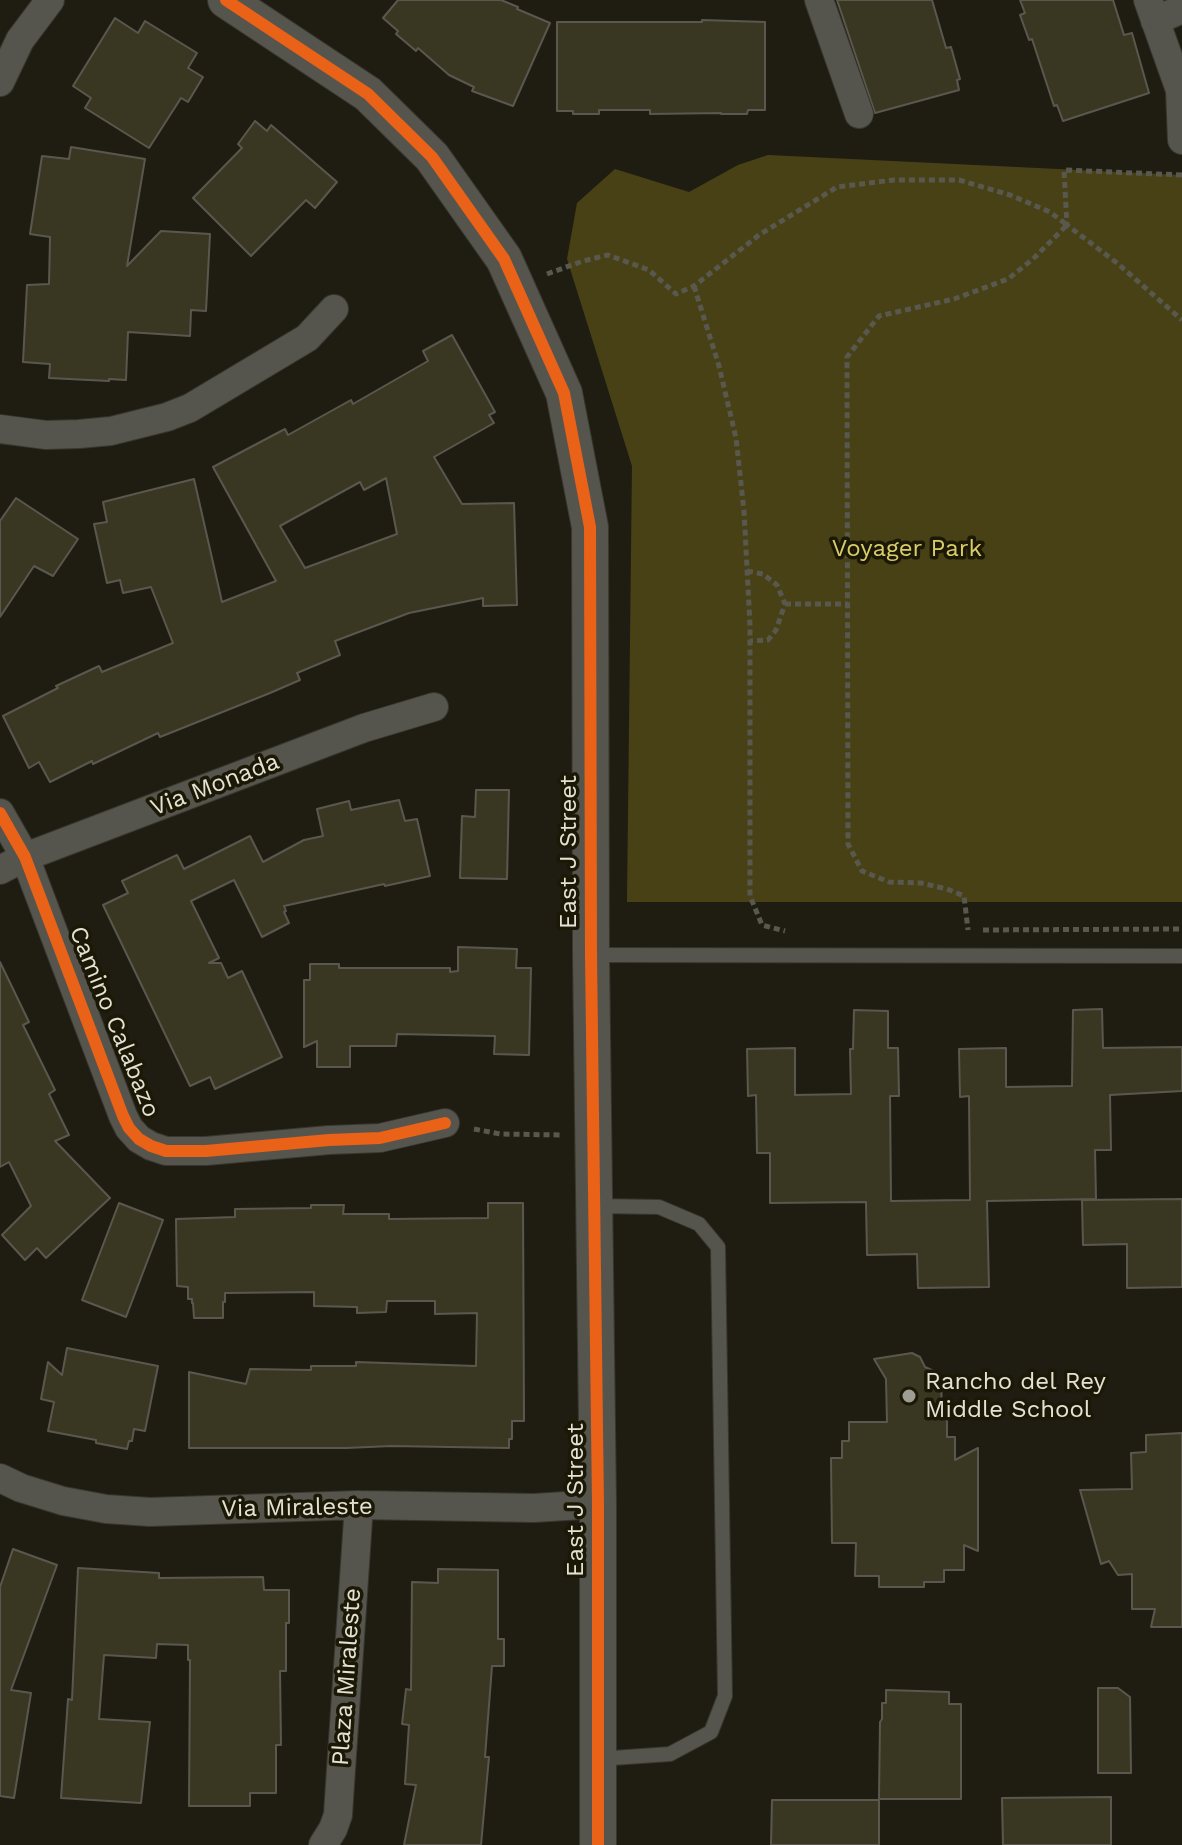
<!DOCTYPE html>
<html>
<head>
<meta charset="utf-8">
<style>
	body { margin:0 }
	canvas { display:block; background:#1f1d12 }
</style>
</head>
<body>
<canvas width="1182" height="1845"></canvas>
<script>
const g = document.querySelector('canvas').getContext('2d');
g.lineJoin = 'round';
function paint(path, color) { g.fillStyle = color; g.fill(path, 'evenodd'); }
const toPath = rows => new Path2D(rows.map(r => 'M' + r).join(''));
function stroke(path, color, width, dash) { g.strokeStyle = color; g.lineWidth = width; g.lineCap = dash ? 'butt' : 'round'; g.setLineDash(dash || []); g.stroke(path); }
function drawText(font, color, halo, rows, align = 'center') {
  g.font = font + ' "Work Sans",sans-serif'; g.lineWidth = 7; g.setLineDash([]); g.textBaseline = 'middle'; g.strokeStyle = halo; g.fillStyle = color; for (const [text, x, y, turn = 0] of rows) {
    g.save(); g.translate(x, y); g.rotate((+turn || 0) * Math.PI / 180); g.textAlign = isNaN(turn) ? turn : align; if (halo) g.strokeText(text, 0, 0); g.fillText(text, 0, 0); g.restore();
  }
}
paint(toPath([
	[768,155,1182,175,1182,902,627,902,632,466,567,259,577,203,615,169,689,192,738,165]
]), '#484115');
const building = toPath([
	[398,0,501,0,518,7,517,9,550,23,513,106,472,91,474,87,449,75,418,48,416,51,396,34,398,31,383,18,398,0],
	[837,0,932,0,946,48,951,47,960,79,957,80,959,90,875,113,837,0],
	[1020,0,1113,0,1124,35,1132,33,1149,93,1063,121,1057,105,1054,106,1032,39,1029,40,1020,15,1025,13,1020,0],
	[115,18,138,33,145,21,197,53,188,68,203,77,188,102,181,98,149,148,85,108,91,98,73,86,115,18],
	[702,20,765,22,765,110,748,110,747,114,721,114,721,113,650,114,650,110,599,110,599,114,573,114,573,111,557,111,557,22,702,22,702,20],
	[255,121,267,131,271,125,337,182,315,208,306,200,251,256,193,198,242,148,238,144,255,121],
	[71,147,145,159,127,266,161,231,210,234,206,311,191,310,190,336,128,332,126,380,109,379,109,381,49,378,50,364,23,362,27,285,49,284,50,237,30,234,42,156,69,159,71,147],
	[452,335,495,412,489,415,494,423,434,457,462,504,514,503,517,605,483,606,483,598,409,613,335,641,340,655,297,673,300,680,270,693,160,737,158,733,93,764,92,761,50,782,39,762,29,768,3,716,58,688,56,686,99,666,102,672,173,643,151,587,123,593,120,580,107,583,94,524,107,522,103,502,194,479,222,602,276,581,213,467,285,429,288,435,351,400,353,404,428,361,423,351,452,335],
	[386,478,397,534,305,568,280,526,360,482,364,490,386,478],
	[16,498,78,539,53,576,34,566,0,617,0,521,16,498],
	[476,790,509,790,507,879,460,878,462,816,475,817,476,790],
	[399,800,405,821,417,819,430,876,385,886,384,884,284,906,286,911,284,912,289,923,262,937,234,880,191,901,219,958,209,963,221,963,228,978,242,971,282,1057,215,1089,210,1077,190,1086,103,905,128,893,122,881,177,855,184,869,250,836,263,862,304,840,323,836,317,809,349,801,351,810,399,800],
	[458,947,517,949,516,968,531,968,529,1055,494,1054,495,1036,397,1034,396,1046,350,1046,350,1067,317,1067,317,1041,304,1047,304,980,310,980,310,964,339,964,339,968,450,968,450,972,458,971,458,947],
	[0,962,29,1022,23,1025,55,1090,49,1094,69,1135,55,1141,110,1198,46,1258,37,1248,25,1260,2,1235,31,1206,9,1162,0,1167,0,962],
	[1102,1009,1103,1048,1182,1047,1182,1091,1110,1095,1111,1150,1095,1150,1096,1199,987,1201,989,1287,918,1288,917,1254,867,1255,866,1202,770,1203,770,1153,757,1153,756,1095,748,1096,747,1049,795,1048,795,1095,851,1094,850,1049,853,1049,854,1010,888,1011,888,1048,898,1048,899,1096,890,1096,891,1201,970,1200,969,1096,960,1097,959,1049,1006,1048,1006,1087,1072,1086,1073,1010,1102,1009],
	[1182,1199,1182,1287,1127,1288,1127,1244,1083,1245,1082,1200,1182,1199],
	[119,1203,163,1220,126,1317,82,1300,119,1203],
	[488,1203,523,1203,524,1421,512,1421,512,1439,509,1439,509,1448,391,1446,346,1448,189,1448,189,1372,246,1384,250,1369,311,1370,311,1366,356,1366,356,1362,476,1366,477,1313,435,1314,435,1301,387,1301,386,1312,357,1313,357,1307,314,1306,314,1292,225,1293,225,1302,223,1302,223,1318,194,1318,193,1303,192,1303,192,1299,188,1299,188,1287,177,1286,176,1219,235,1217,235,1209,311,1208,311,1205,344,1205,343,1214,389,1214,389,1219,488,1218,488,1203],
	[67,1348,158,1366,145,1431,134,1429,132,1441,129,1441,127,1449,96,1443,96,1440,48,1431,54,1402,41,1399,48,1362,62,1375,67,1348],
	[912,1353,920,1357,925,1367,936,1372,941,1377,942,1415,947,1415,947,1437,955,1437,955,1460,978,1448,978,1551,964,1545,964,1570,944,1570,944,1582,924,1582,924,1587,879,1587,879,1576,855,1576,856,1543,832,1543,831,1458,842,1458,842,1441,849,1441,849,1422,887,1422,886,1379,874,1359,912,1353],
	[1182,1433,1182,1627,1151,1627,1155,1609,1132,1609,1132,1574,1118,1575,1109,1561,1101,1564,1080,1490,1132,1489,1131,1453,1146,1452,1146,1435,1182,1433],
	[13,1549,57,1565,11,1690,31,1693,14,1798,0,1796,0,1587,13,1549],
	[78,1568,159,1573,159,1578,263,1577,264,1590,289,1590,289,1623,286,1623,286,1671,280,1671,281,1745,276,1745,276,1793,250,1793,250,1806,189,1806,190,1660,188,1660,188,1645,157,1644,156,1658,104,1655,99,1719,150,1722,141,1803,61,1798,68,1699,72,1700,78,1568],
	[438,1569,498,1570,498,1639,504,1639,504,1666,492,1666,485,1757,489,1757,481,1845,404,1845,416,1785,405,1784,409,1725,402,1724,406,1689,411,1690,412,1582,438,1583,438,1569],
	[1098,1688,1118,1688,1130,1697,1131,1773,1098,1773,1098,1688],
	[886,1690,949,1692,949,1704,961,1704,961,1799,879,1799,880,1722,882,1719,882,1703,886,1703,886,1690],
	[1111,1797,1111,1845,1003,1845,1002,1798,1111,1797],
	[772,1800,879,1800,879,1845,771,1845,772,1800]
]);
paint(building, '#393622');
stroke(building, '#5a584e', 2);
const service = toPath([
	[592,955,1182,956],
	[596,1206,659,1207,699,1224,718,1247,725,1696,711,1732,670,1754,598,1759]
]);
const minor = toPath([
	[819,0,859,114],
	[1148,0,1180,90,1182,140],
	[1155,21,1182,9],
	[0,82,20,40,50,0],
	[0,429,46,435,79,434,111,431,167,417,190,408,307,338,334,309],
	[0,813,25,857,123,1116,129,1128,139,1139,151,1146,166,1151,206,1151,329,1140,380,1138,445,1123],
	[0,870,25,857,364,728,434,707],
	[0,1478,21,1488,63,1501,106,1509,150,1512,359,1505,534,1508,598,1504],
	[323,1845,333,1829,338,1815,339,1799,359,1505]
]);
const tertiary = toPath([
	[226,0,368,94,432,157,504,259,564,393,590,527,591,955,598,1504,598,1845]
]);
stroke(service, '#38372f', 16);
stroke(minor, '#38372f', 30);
stroke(tertiary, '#38372f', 38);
stroke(toPath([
	[1182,175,1064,170,1067,225,1117,263,1182,320],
	[547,274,583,261,608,255,649,270,676,294,694,286,759,235,837,187,894,180,959,180,1010,195,1050,212,1067,225,1033,259,1008,279,954,299,879,316,847,357,848,844,862,871,889,882,921,883,947,889,964,896,968,930],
	[694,286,719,366,736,438,744,511,750,625,750,896,762,925,785,931],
	[747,571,763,574,777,585,785,604,776,630,768,640,750,641],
	[785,604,848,604],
	[983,930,1182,929],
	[474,1129,500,1134,563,1135]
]), '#59584f', 5, [6, 4]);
stroke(service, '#56554d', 14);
stroke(minor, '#56554d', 28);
stroke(tertiary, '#56554d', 36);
stroke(toPath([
	[226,0,368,94,432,157,504,259,564,393,590,527,591,955,598,1504,598,1845],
	[0,813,25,857,123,1116,129,1128,139,1139,151,1146,166,1151,206,1151,329,1140,380,1138,445,1123]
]), '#ea6118', 12);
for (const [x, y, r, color] of [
	[909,1396,8,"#9e9d91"]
]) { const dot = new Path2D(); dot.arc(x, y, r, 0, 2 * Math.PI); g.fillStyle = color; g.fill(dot); stroke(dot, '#1b1805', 3); }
drawText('24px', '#d9cd69', '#1b1805', [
	["Voyager Park",907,549]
]);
drawText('24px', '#e3e2d5', '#1b1805', [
	["Via Monada",215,785,-21],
	["East J Street",569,852,-90],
	["Camino Calabazo",114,1022,68],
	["East J Street",576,1500,-90],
	["Via Miraleste",297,1508,-1],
	["Plaza Miraleste",347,1677,-86]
]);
drawText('24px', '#e3e2d5', '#1b1805', [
	["Rancho del Rey",925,1382],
	["Middle School",925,1410]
], 'left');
</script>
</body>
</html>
